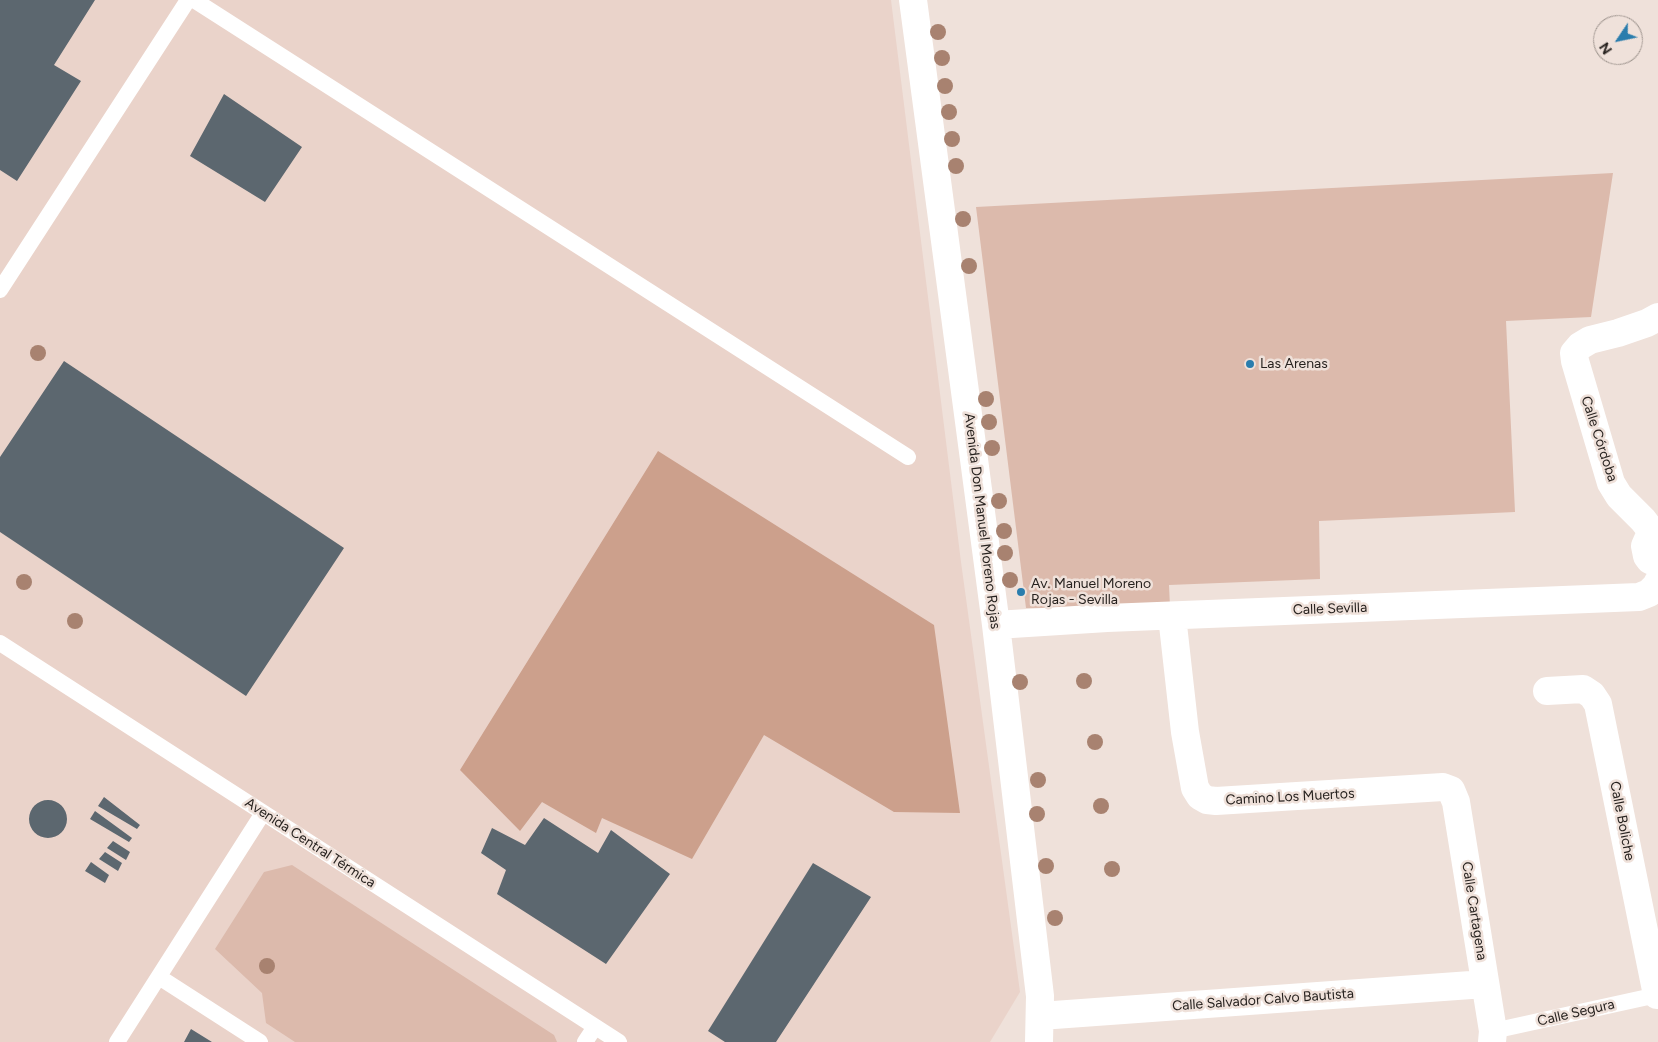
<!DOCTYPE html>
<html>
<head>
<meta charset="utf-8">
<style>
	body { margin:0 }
	#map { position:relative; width:1658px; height:1042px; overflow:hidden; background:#efe1da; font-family:Figtree,sans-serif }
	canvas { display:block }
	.north { position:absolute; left:1593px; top:15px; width:50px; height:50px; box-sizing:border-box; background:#efe1da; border:1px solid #9f958f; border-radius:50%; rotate:236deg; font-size:14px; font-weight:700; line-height:20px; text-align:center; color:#27221f }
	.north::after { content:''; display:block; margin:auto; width:18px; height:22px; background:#2a7dad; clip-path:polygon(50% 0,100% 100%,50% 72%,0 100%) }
</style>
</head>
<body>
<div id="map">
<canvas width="1658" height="1042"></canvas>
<div class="north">N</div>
</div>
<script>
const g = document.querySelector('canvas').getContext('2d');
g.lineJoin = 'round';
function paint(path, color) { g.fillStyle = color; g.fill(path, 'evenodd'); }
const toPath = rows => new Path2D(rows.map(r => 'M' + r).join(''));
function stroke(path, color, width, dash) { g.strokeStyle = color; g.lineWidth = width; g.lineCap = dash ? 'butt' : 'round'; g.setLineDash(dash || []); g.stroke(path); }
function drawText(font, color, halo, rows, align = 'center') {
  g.font = font + ' Figtree,sans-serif'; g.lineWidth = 5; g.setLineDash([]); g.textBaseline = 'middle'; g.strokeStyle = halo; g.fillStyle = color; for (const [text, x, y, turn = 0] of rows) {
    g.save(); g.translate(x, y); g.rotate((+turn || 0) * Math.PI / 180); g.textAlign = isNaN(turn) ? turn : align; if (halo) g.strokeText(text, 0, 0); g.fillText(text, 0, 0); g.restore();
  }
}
paint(toPath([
	[0,0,891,0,961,562,1020,992,990,1042,0,1042]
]), '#ead3ca');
paint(toPath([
	[1613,173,1591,317,1506,321,1515,512,1319,521,1320,579,1169,585,1170,607,1026,608,976,207],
	[292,865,554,1035,557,1042,295,1042,266,1023,262,993,215,949,264,872]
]), '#dcbaac');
paint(toPath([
	[658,451,934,625,960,813,894,812,764,735,692,859,602,818,596,833,542,802,520,831,460,770]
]), '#cca08c');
paint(toPath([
	[0,0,95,0,54,65,81,81,17,181,0,170],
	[224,94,302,147,265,202,190,156],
	[64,361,344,548,246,696,0,532,0,457],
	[104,797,140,825,137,829,98,806],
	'29 819a19 19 0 1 1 38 0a19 19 0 1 1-38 0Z',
	[95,811,132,838,129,842,90,819],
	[544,818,598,853,611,830,670,874,606,964,497,894,506,870,481,853,492,828,525,845],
	[113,841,130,852,126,860,107,848],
	[105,852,122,863,118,871,99,859],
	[91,862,109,875,105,883,85,871],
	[813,863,871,897,776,1042,725,1042,708,1031],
	[191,1029,212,1042,184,1042]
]), '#5c676f');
stroke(toPath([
	[194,0,908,457],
	[0,290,188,0],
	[0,643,619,1042],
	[159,977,260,1042],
	[1493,1031,1657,995],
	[117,1042,263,813],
	[585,1042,595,1027]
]), '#fff', 16);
stroke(toPath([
	[913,0,996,625,1040,996,1039,1042],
	[1658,533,1649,537,1645,546,1647,556,1650,560,1658,564],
	[1654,534,1643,520,1619,496,1611,483,1575,361,1574,353,1580,346,1590,340,1618,333,1647,323,1658,317],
	[1172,616,1185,732,1195,788,1200,796,1207,800,1216,801,1443,787,1451,790,1456,802,1493,1031,1492,1042],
	[996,625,1107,618,1639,597,1649,593,1656,586,1658,582],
	[1547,691,1583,689,1592,695,1598,704,1657,995,1658,994],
	[1040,1016,1485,984]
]), '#fff', 28);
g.fillStyle = '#a88270';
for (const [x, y] of [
	[938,32],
	[942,58],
	[945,86],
	[949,112],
	[952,139],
	[956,166],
	[963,219],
	[969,266],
	[38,353],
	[986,399],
	[989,422],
	[992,448],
	[999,501],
	[1004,531],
	[1005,553],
	[1010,580],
	[24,582],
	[75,621],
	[1084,681],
	[1020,682],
	[1095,742],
	[1038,780],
	[1101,806],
	[1037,814],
	[1046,866],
	[1112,869],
	[1055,918],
	[267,966]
]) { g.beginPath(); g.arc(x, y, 8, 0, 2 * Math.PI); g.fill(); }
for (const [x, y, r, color] of [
	[1250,364,5,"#2a7dad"],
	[1021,592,5,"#2a7dad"]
]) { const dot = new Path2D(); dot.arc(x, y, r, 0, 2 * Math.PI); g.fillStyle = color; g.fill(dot); stroke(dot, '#efe1da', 2); }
drawText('14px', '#27221f', '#efe1da', [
	["Las Arenas",1260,364],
	["Av. Manuel Moreno",1031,584],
	["Rojas - Sevilla",1031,600]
], 'left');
drawText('14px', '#27221f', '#efe1da', [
	["Calle Córdoba",1599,439,72],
	["Avenida Don Manuel Moreno Rojas",982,521,83],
	["Calle Sevilla",1330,609,-2],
	["Camino Los Muertos",1290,797,-3],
	["Calle Boliche",1622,821,79],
	["Avenida Central Térmica",310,843,33],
	["Calle Cartagena",1474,911,81],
	["Calle Salvador Calvo Bautista",1263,1000,-4],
	["Calle Segura",1576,1013,-13]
]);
</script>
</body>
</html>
